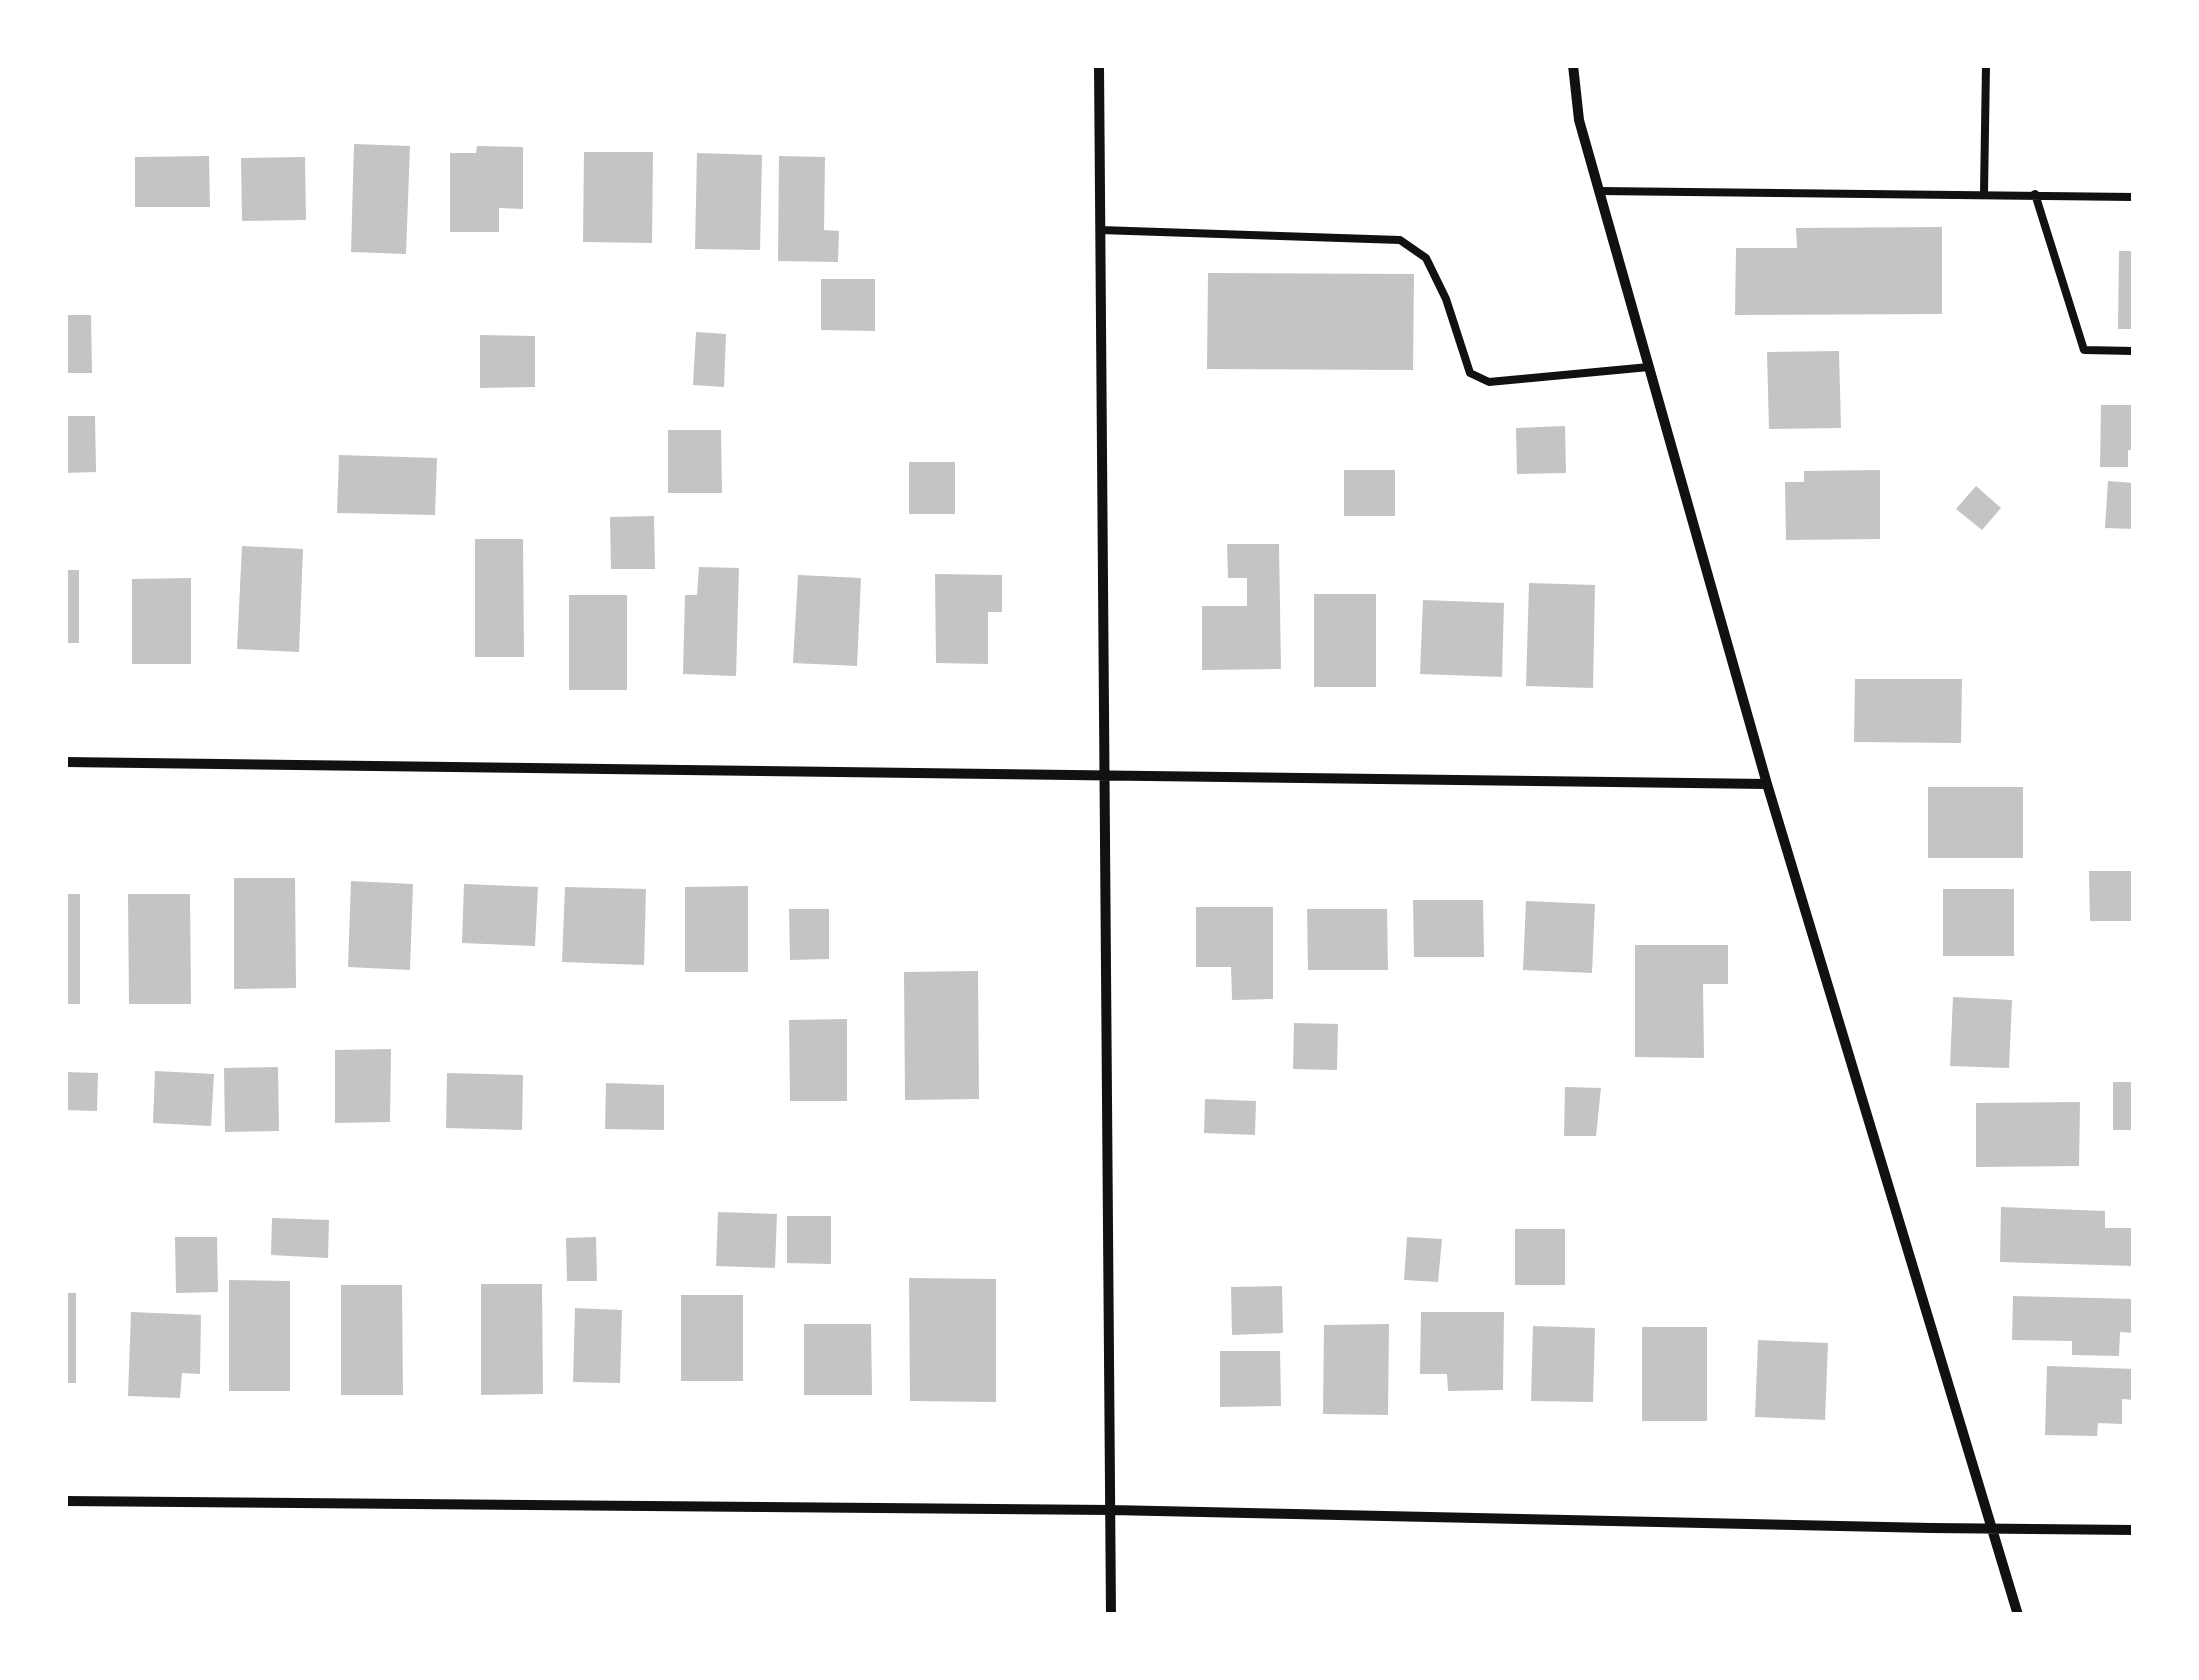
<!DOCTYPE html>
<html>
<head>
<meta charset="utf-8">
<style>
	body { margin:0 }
	#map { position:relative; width:2199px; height:1680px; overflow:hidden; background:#fff; font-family:"Source Serif 4",serif }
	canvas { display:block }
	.frame { position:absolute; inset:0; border:68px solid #fff; pointer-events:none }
</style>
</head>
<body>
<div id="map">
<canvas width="2199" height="1680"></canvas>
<div class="frame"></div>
</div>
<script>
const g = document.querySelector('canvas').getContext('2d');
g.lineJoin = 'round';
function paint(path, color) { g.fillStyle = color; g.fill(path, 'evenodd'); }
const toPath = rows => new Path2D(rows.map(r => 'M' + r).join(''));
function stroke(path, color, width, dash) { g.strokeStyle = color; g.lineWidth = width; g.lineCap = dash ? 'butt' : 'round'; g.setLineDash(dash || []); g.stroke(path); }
paint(toPath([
	[354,144,410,146,406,254,351,252],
	[477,146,523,147,523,209,499,208,499,232,450,232,450,153,476,153],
	[584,152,653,152,652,243,583,242],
	[697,153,762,155,760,250,695,249],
	[209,156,210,207,135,207,135,157],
	[779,156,825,157,824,230,839,231,838,262,778,261],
	[305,157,306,220,242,221,241,158],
	[1942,227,1942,314,1735,315,1736,248,1797,248,1796,228],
	[2119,251,2134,251,2134,329,2118,329],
	[1208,273,1414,274,1413,370,1207,369],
	[821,279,875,279,875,331,821,330],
	[65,315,91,315,92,373,65,373],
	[696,332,726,334,724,387,693,385],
	[480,335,535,336,535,387,480,388],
	[1839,351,1841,428,1769,429,1767,352],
	[2101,405,2134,405,2134,450,2128,450,2128,467,2100,467],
	[65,416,95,416,96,472,65,473],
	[1565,426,1566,473,1517,474,1516,428],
	[668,430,721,430,722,493,668,493],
	[339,455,437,458,435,515,337,513],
	[909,462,955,462,955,514,909,514],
	[1344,470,1395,470,1395,516,1344,516],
	[1880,470,1880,539,1786,540,1785,482,1804,482,1804,471],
	[2108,481,2134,483,2134,529,2105,528],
	[1976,486,2001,508,1982,530,1956,509],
	[654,516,655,569,611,569,610,517],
	[475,539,523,539,524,657,475,657],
	[1227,544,1279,544,1281,669,1202,670,1202,606,1247,606,1247,578,1228,578],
	[242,546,303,549,299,652,237,649],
	[699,567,739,568,736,676,683,674,685,595,697,595],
	[65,570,79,570,79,643,65,643],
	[935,574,1002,575,1002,612,988,612,988,664,936,663],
	[798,575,861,578,857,666,793,663],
	[191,578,191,664,132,664,132,579],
	[1529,583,1595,585,1593,688,1526,686],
	[1314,594,1376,594,1376,687,1314,687],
	[569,595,627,595,627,690,569,690],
	[1423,600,1504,603,1502,677,1420,674],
	[1855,679,1962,679,1961,743,1854,742],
	[1928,787,2023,787,2023,858,1928,858],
	[2089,871,2134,871,2134,921,2090,921],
	[234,878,295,878,296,988,234,989],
	[351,881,413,884,410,970,348,967],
	[464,884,538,887,535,946,462,943],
	[748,886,748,972,685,972,685,887],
	[565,887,646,889,644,965,562,962],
	[1943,889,2014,889,2014,956,1943,956],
	[65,894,80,894,80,1004,65,1004],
	[128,894,190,894,191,1004,129,1004],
	[1413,900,1483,900,1484,957,1414,957],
	[1526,901,1595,904,1592,973,1523,970],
	[1196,907,1273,907,1273,999,1232,1000,1231,967,1196,967],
	[789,909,829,909,829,959,790,960],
	[1307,909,1387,909,1388,970,1308,970],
	[1635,945,1728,945,1728,984,1703,984,1704,1058,1635,1057],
	[978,971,979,1099,905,1100,904,972],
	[1953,997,2012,1000,2009,1068,1950,1066],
	[847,1019,847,1101,790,1101,789,1020],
	[1294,1023,1338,1024,1337,1070,1293,1069],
	[391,1049,390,1122,335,1123,335,1050],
	[278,1067,279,1131,225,1132,224,1068],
	[155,1071,214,1074,211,1126,153,1123],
	[65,1072,98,1073,97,1111,65,1110],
	[447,1073,523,1075,522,1130,446,1128],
	[2113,1082,2134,1082,2134,1130,2113,1130],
	[606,1083,664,1085,664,1130,605,1129],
	[1565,1087,1601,1088,1596,1136,1564,1136],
	[1205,1099,1256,1101,1255,1135,1204,1133],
	[2080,1102,2079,1166,1976,1167,1976,1103],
	[2001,1207,2105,1211,2105,1228,2134,1228,2134,1266,2000,1262],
	[718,1212,777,1214,775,1268,716,1266],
	[787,1216,831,1216,831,1264,787,1263],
	[272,1218,329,1220,328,1258,271,1255],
	[1515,1229,1565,1229,1565,1285,1515,1285],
	[175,1237,217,1237,218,1292,176,1293],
	[596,1237,597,1281,567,1281,566,1238],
	[1407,1237,1442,1239,1438,1282,1404,1280],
	[909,1278,996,1279,996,1402,910,1401],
	[229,1280,290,1281,290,1391,229,1391],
	[481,1284,542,1284,543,1394,481,1395],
	[341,1285,402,1285,403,1395,341,1395],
	[1282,1286,1283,1333,1232,1335,1231,1287],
	[65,1293,76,1293,76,1383,65,1383],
	[681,1295,743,1295,743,1381,681,1381],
	[2013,1296,2134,1299,2134,1333,2120,1332,2119,1356,2072,1355,2072,1341,2012,1340],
	[575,1308,622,1310,620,1383,573,1382],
	[131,1312,201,1315,200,1374,182,1373,180,1398,128,1396],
	[1421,1312,1504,1312,1503,1390,1448,1391,1447,1374,1420,1374],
	[804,1324,871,1324,872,1395,804,1395],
	[1389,1324,1388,1415,1323,1414,1324,1325],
	[1533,1326,1595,1328,1593,1402,1531,1401],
	[1642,1327,1707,1327,1707,1421,1642,1421],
	[1758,1340,1828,1343,1825,1420,1755,1417],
	[1220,1351,1280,1351,1281,1406,1220,1407],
	[2047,1366,2134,1369,2134,1400,2122,1399,2122,1424,2098,1423,2097,1436,2045,1435]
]), '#c4c4c4');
stroke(toPath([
	[1599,191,2134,197],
	[1984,193,1986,65],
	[2035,194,2084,350,2134,351],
	[1100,230,1400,240,1426,258,1446,299,1470,373,1489,382,1649,367]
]), '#111', 8);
stroke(toPath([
	[1099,65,1111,1615],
	[1573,65,1579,120,1767,784,2018,1615],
	[65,762,1767,784],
	[65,1501,1111,1510,1931,1528,2134,1530]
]), '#111', 10);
</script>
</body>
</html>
